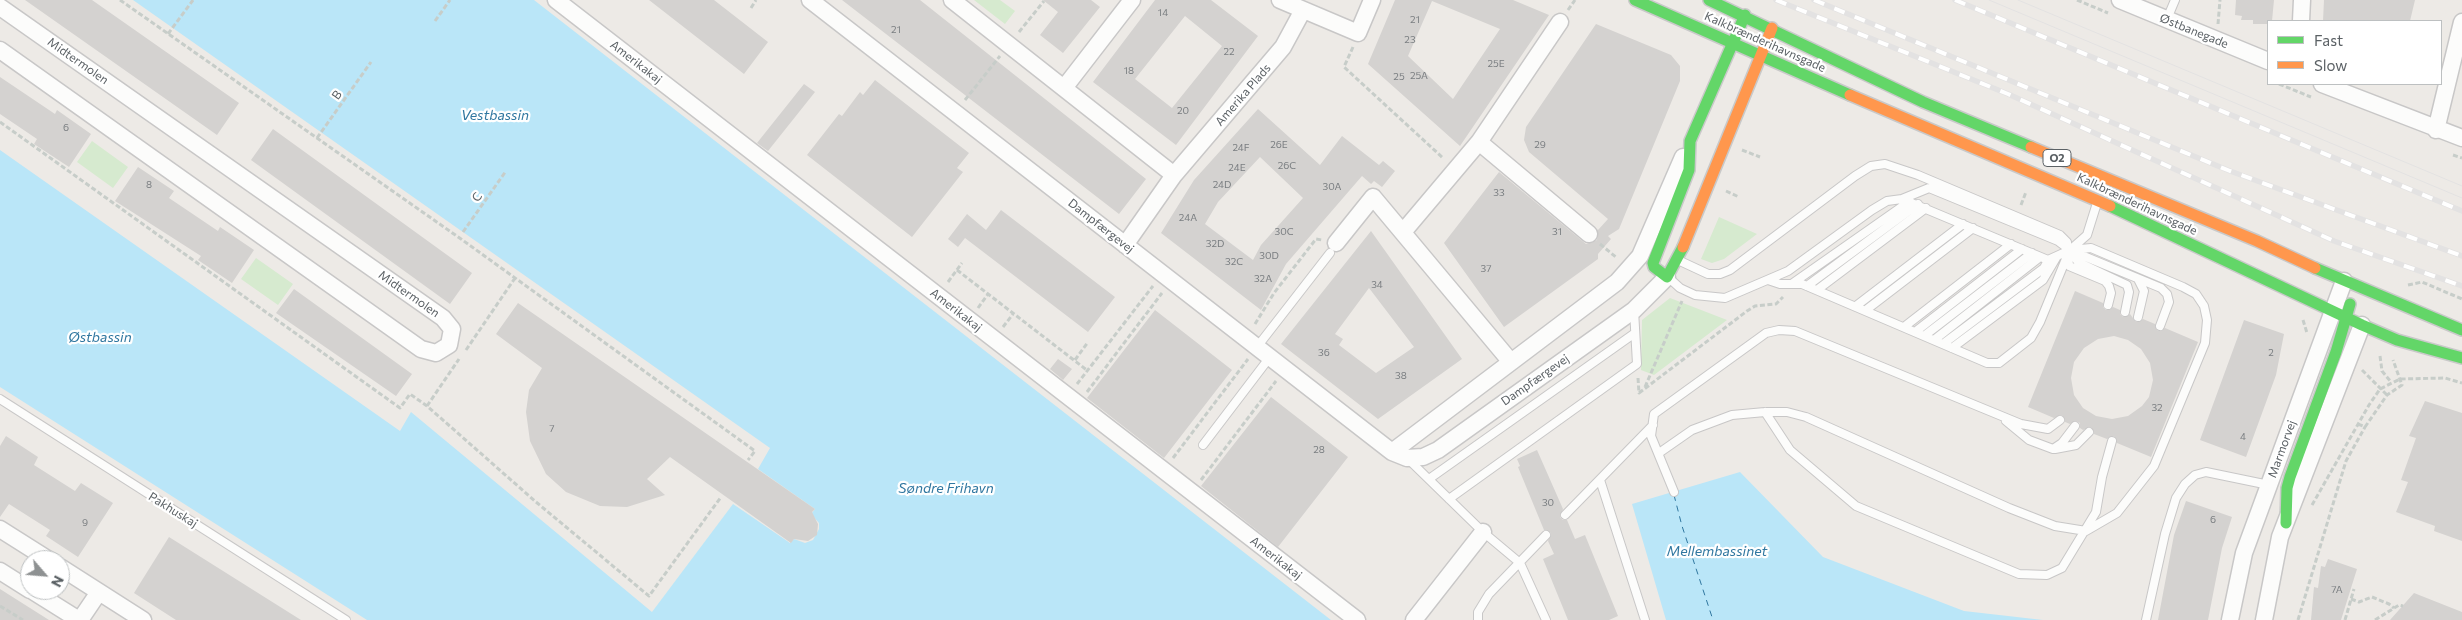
<!DOCTYPE html>
<html>
<head>
<meta charset="utf-8">
<style>
	body { margin:0 }
	#map { position:relative; width:2462px; height:620px; overflow:hidden; background:#edeae6; font-family:Commissioner,sans-serif }
	canvas { display:block }
	.legend { position:absolute; left:2267px; top:20px; width:175px; height:65px; box-sizing:border-box; background:#fff; border:1px solid #bdc0c1; margin:0; padding:6px 9px; list-style:none; font-size:15px; color:#5b6165 }
	.legend li { display:flex; align-items:center; gap:10px; height:25px }
	.legend b { width:25px; border:1px solid #bdc0c1 }
	.north { position:absolute; left:20px; top:550px; width:50px; height:50px; box-sizing:border-box; background:#fff; border:1px solid #bdc0c1; border-radius:50%; rotate:117deg; font-size:14px; font-weight:700; line-height:20px; text-align:center; color:#5b6165 }
	.north::after { content:''; display:block; margin:auto; width:18px; height:22px; background:#8e9192; clip-path:polygon(50% 0,100% 100%,50% 72%,0 100%) }
</style>
</head>
<body>
<div id="map">
<canvas width="2462" height="620"></canvas>
<ul class="legend">
<li><b style="height:6px;background:#63d668"></b>Fast</li>
<li><b style="height:6px;background:#ff974d"></b>Slow</li>
</ul>
<div class="north">N</div>
</div>
<script>
const g = document.querySelector('canvas').getContext('2d');
g.lineJoin = 'round';
function paint(path, color) { g.fillStyle = color; g.fill(path, 'evenodd'); }
const toPath = rows => new Path2D(rows.map(r => 'M' + r).join(''));
function stroke(path, color, width, dash) { g.strokeStyle = color; g.lineWidth = width; g.lineCap = dash ? 'butt' : 'round'; g.setLineDash(dash || []); g.stroke(path); }
function drawText(font, color, halo, rows, align = 'center') {
  g.font = font + ' Commissioner,sans-serif'; g.lineWidth = 4.5; g.setLineDash([]); g.textBaseline = 'middle'; g.strokeStyle = halo; g.fillStyle = color; for (const [text, x, y, turn = 0] of rows) {
    g.save(); g.translate(x, y); g.rotate((+turn || 0) * Math.PI / 180); g.textAlign = isNaN(turn) ? turn : align; if (halo) g.strokeText(text, 0, 0); g.fillText(text, 0, 0); g.restore();
  }
}
paint(toPath([
	[974,0,1000,0,1015,11,1005,24],
	[92,141,128,167,113,188,77,162],
	[1719,217,1757,234,1724,259,1712,263,1701,259],
	[256,258,293,284,278,305,241,279],
	[1670,298,1727,320,1654,375,1641,370,1642,320]
]), '#d6eacf');
paint(toPath([
	[133,0,534,0,1331,620,367,620,0,387,0,150,400,431,411,412,652,612,733,504,790,543,794,539,805,543,813,540,819,529,819,523,811,514,815,509,758,469,770,448],
	[1740,472,1823,557,1964,611,2043,620,1666,620,1632,504]
]), '#bae6f8');
stroke(toPath([
	[1674,495,1682,526,1713,620]
]), '#3077a0', 1, [6, 5]);
paint(toPath([
	[25,0,92,0,239,103,217,135],
	[649,0,714,0,768,42,744,74],
	[842,0,920,0,1146,179,1119,214],
	[1043,0,1091,0,1100,7,1063,53,1040,35,1058,12],
	[1155,0,1211,0,1258,36,1176,145,1093,82],
	[1185,16,1222,46,1172,108,1135,79],
	[1395,0,1513,0,1549,15,1460,146,1368,64],
	[1432,1,1500,29,1453,99,1408,56],
	[2236,0,2274,0,2272,21,2268,21,2268,24,2253,24,2253,20,2241,20,2242,16,2235,15],
	[2324,0,2415,0,2410,21,2323,21],
	[1596,24,1671,55,1680,66,1680,81,1619,229,1608,236,1611,239,1598,254,1598,259,1504,327,1444,243,1499,172,1586,244,1597,240,1598,230,1608,219,1529,152,1524,140,1526,127],
	[0,77,55,114,57,110,91,134,69,167,34,144,37,139,0,114],
	[875,80,969,153,957,168,963,172,912,237,807,155,839,114,842,116,860,92,863,95],
	[804,84,815,92,768,151,757,143],
	[1258,109,1320,165,1342,136,1379,165,1383,161,1395,171,1382,187,1374,181,1371,184,1362,176,1286,264,1261,310,1161,233,1194,180],
	[1260,157,1303,198,1261,245,1253,260,1205,224,1218,202],
	[273,129,472,273,450,304,251,160],
	[138,167,174,191,169,198,218,231,220,227,254,250,232,283,198,260,201,256,115,201],
	[1001,210,1115,297,1088,332,965,238,958,247,948,239,967,214,986,230],
	[1371,231,1462,359,1378,419,1281,344],
	[1369,288,1414,347,1376,373,1339,345,1343,339,1335,334],
	[294,289,412,374,396,396,276,313],
	[2075,291,2103,303,2103,307,2106,310,2113,307,2120,310,2120,314,2123,317,2130,314,2136,322,2143,319,2155,324,2158,331,2165,328,2198,342,2151,457,2117,443,2114,436,2107,439,2094,434,2091,427,2083,430,2080,428,2080,423,2076,421,2070,424,2065,422,2062,415,2054,418,2028,407],
	[2114,336,2128,340,2141,349,2150,363,2153,380,2149,397,2142,406,2128,416,2112,419,2096,416,2083,408,2074,395,2071,378,2074,362,2084,348,2098,339],
	[518,303,815,509,812,512,818,524,817,535,808,541,794,539,791,543,670,457,647,479,665,495,627,507,600,506,566,492,546,474,530,441,526,412,529,390,542,368,496,334],
	[1155,310,1232,370,1164,458,1087,398],
	[2244,320,2284,334,2276,375,2246,457,2200,440],
	[1058,359,1072,369,1063,380,1050,369],
	[1271,397,1348,457,1278,547,1201,486],
	[2425,401,2462,413,2462,541,2434,531,2435,526,2396,512,2408,482,2401,480,2416,438,2409,436],
	[6,436,38,457,34,465,75,491,81,483,113,503,78,557,46,536,50,530,9,504,0,517,0,446],
	[1537,450,1563,509,1560,517,1563,520,1567,520,1575,539,1585,535,1618,616,1609,620,1568,620,1543,559,1554,554,1548,541,1551,533,1544,530,1518,467,1520,466,1517,459],
	[2186,501,2232,517,2222,548,2208,620,2158,620,2174,535],
	[169,537,301,620,176,620,134,593],
	[2328,559,2357,569,2341,620,2311,620,2314,587,2318,588,2321,566,2325,567],
	[0,589,49,620,0,620],
	[2414,593,2462,612,2462,620,2390,620]
]), '#d4d2d0');
const lane = toPath([
	[2167,19,2175,0],
	[1902,199,1929,188,2058,241,2070,250,2078,262,2127,285,2129,292,2125,312],
	[2074,252,2161,288,2167,294,2169,302,2160,326],
	[1680,261,1708,274,1720,274,1730,270,1855,176,1871,166,1885,164,1918,175,2060,235,2067,242,2069,266,2105,281,2109,286,2111,293,2108,305],
	[1669,278,1680,288,1695,295,1725,298,1788,271,1872,210,1887,201,1902,199,2048,260,2070,250,2087,235,2097,203],
	[1768,280,1780,284,1802,284,1987,363,1999,363,2031,338,2040,322,2068,254],
	[1793,283,1910,201],
	[1807,286,1918,204],
	[1817,290,1926,208],
	[1856,306,1963,224],
	[1866,310,1973,228],
	[2138,317,2144,291,2138,279],
	[1904,327,2011,244],
	[1915,332,2022,249],
	[1924,336,2032,253],
	[1934,340,2040,257],
	[1943,344,2044,268,2048,260],
	[1257,347,1330,253],
	[1952,348,2043,280,2056,258],
	[0,399,346,620],
	[1765,412,1790,450,1856,506,2019,574,2047,575,2062,568,2096,512,2102,477,2112,441],
	[2006,421,2029,440,2053,449,2062,443,2075,426],
	[1203,445,1270,357],
	[2055,449,2076,445,2089,432],
	[1659,453,1692,430,1732,415,1765,412,1787,412,1806,417,2009,508,2055,526,2086,531,2117,513,2154,466,2205,343,2207,320,2204,306,2196,294,2183,287,2091,248,2070,250],
	[1408,459,1483,532,1520,563,1546,620],
	[1429,479,1635,333],
	[1600,480,1645,620],
	[1674,492,1651,436,1654,414,1766,333,1779,330,1795,331,2021,424,2048,429,2060,420],
	[1449,499,1637,364,1634,310],
	[1565,515,1653,425],
	[1478,620,1478,612,1489,594,1546,535],
	[2146,620,2165,534,2176,498,2185,484,2195,475,2206,472,2269,485]
]);
const street = toPath([
	[556,0,1357,620],
	[810,0,1392,452,1407,458,1423,457,1438,450,1634,310,1667,277],
	[952,0,1174,175],
	[1280,0,1358,33,1372,0],
	[2120,0,2268,61],
	[0,7,443,318,452,329,449,345,436,353,421,349,0,50],
	[2301,21,2302,0],
	[2322,84,2462,138],
	[1064,88,1132,0],
	[2436,130,2462,22],
	[1479,142,1589,234],
	[1403,232,1479,142,1560,22],
	[1336,243,1373,197,1511,362],
	[1125,245,1174,175,1283,47,1303,10],
	[1392,452,1617,282,1640,256,1683,157],
	[0,529,49,560],
	[60,567,143,620],
	[0,571,30,590],
	[31,590,79,620],
	[80,620,99,592],
	[1414,620,1483,532],
	[2230,620,2244,553,2344,281],
	[2264,620,2280,537,2362,325]
]);
const fast = toPath([
	[1635,0,1850,95],
	[1709,0,1923,102,2031,147],
	[2110,206,2362,325,2397,340,2462,358],
	[1683,247,1667,277,1654,267,1653,263,1689,170,1690,141,1745,15],
	[2315,268,2462,330],
	[2286,523,2287,488,2290,477,2336,352,2350,304]
]);
const slow = toPath([
	[1850,95,2110,206],
	[2031,147,2257,241,2315,268],
	[1683,247,1772,28]
]);
stroke(lane, '#c8c7c7', 10);
stroke(street, '#c8c7c7', 19);
stroke(fast, '#c9c9c9', 14);
stroke(slow, '#c9c9c9', 14);
stroke(toPath([
	[120,0,461,239,755,451,748,460],
	[2077,0,2108,13],
	[751,8,756,0],
	[1568,10,1575,0],
	[435,21,450,0],
	[2218,24,2220,0],
	[1019,32,1044,1],
	[168,34,193,0],
	[1353,47,1344,67,1443,158],
	[2279,84,2311,97],
	[965,100,1000,56],
	[0,122,400,408,410,394,427,406,536,502,649,596,721,497],
	[317,138,371,62],
	[1742,150,1760,157],
	[2453,155,2462,158],
	[1726,191,1739,197],
	[2021,205,2026,192],
	[463,232,506,171],
	[1600,244,1617,258],
	[957,270,1088,371],
	[948,282,962,263],
	[2408,285,2422,282,2462,299],
	[978,308,988,294],
	[2303,320,2307,333],
	[1255,324,1274,293,1316,239,1322,240],
	[1003,327,1013,314],
	[466,350,515,278],
	[2380,356,2382,371,2391,382],
	[1075,360,1088,342],
	[2362,370,2387,395],
	[1638,378,1639,393,1747,311,1755,306,1776,304,1783,297],
	[1077,384,1153,286],
	[1645,387,1682,301],
	[1087,392,1162,293],
	[427,406,459,359],
	[2358,424,2365,427,2387,395,2402,385,2393,360],
	[1173,458,1248,359],
	[1201,480,1276,381],
	[2312,505,2369,405,2380,389,2400,379,2445,378,2462,383],
	[2351,599,2359,602,2372,597,2389,604,2394,608],
	[0,606,23,620],
	[2298,620,2346,461,2365,427],
	[2345,620,2354,589],
	[2375,620,2399,605,2403,606]
]), '#c7cdc9', 3, [5, 2.5]);
stroke(lane, '#fcfcfb', 8);
stroke(street, '#fcfcfb', 16);
stroke(fast, '#63d668', 11);
stroke(slow, '#ff974d', 11);
stroke(toPath([
	[1989,0,2462,198],
	[2018,0,2462,186]
]), '#e3e2e2', 1);
const rail = toPath([
	[1776,0,2008,94,2334,241,2462,286],
	[1814,0,2230,171,2462,256],
	[1955,0,2462,211]
]);
stroke(rail, '#e3e2e2', 5.5);
stroke(rail, '#fff', 4, [11]);
drawText('10px', '#7a7e81', null, [
	["14",1163,13],
	["21",1415,20],
	["21",896,30],
	["23",1410,40],
	["22",1229,52],
	["25E",1496,64],
	["18",1129,71],
	["25A",1419,76],
	["25",1399,77],
	["20",1183,111],
	["6",66,128],
	["26E",1279,145],
	["29",1540,145],
	["24F",1241,148],
	["26C",1287,166],
	["24E",1237,168],
	["8",149,185],
	["24D",1222,185],
	["30A",1332,187],
	["33",1499,193],
	["24A",1188,218],
	["30C",1284,232],
	["31",1557,232],
	["32D",1215,244],
	["30D",1269,256],
	["32C",1234,262],
	["37",1486,269],
	["32A",1263,279],
	["34",1377,285],
	["36",1324,353],
	["2",2271,353],
	["38",1401,376],
	["32",2157,408],
	["7",552,429],
	["4",2243,437],
	["28",1319,450],
	["30",1548,503],
	["6",2213,520],
	["9",85,523],
	["7A",2337,590]
]);
for (const [x, y, w] of [
	[2057,158,28]
]) { const box = new Path2D(); box.roundRect(x - w / 2, y - 8.5, w, 17, 4); g.fillStyle = '#fff'; g.fill(box); stroke(box, '#5b6165', 1); }
drawText('bold 11px', '#5b6165', null, [
	["O2",2057,158]
]);
drawText('12px', '#5b6165', '#fff', [
	["Østbanegade",2194,31,22],
	["Kalkbrænderihavnsgade",1765,42,24],
	["Midtermolen",78,61,35],
	["Amerikakaj",636,62,38],
	["B",337,95,-55],
	["Amerika Plads",1243,95,-49],
	["C",477,197,-55],
	["Kalkbrænderihavnsgade",2137,204,25],
	["Dampfærgevej",1101,226,38],
	["Midtermolen",409,294,35],
	["Amerikakaj",956,310,38],
	["Dampfærgevej",1535,380,-35],
	["Marmorvej",2282,449,-70],
	["Pakhuskaj",173,510,32],
	["Amerikakaj",1276,558,38]
]);
drawText('italic 14px', '#3077a0', '#fff', [
	["Vestbassin",495,115],
	["Østbassin",100,337],
	["Søndre Frihavn",946,488],
	["Mellembassinet",1717,551]
]);
</script>
</body>
</html>
